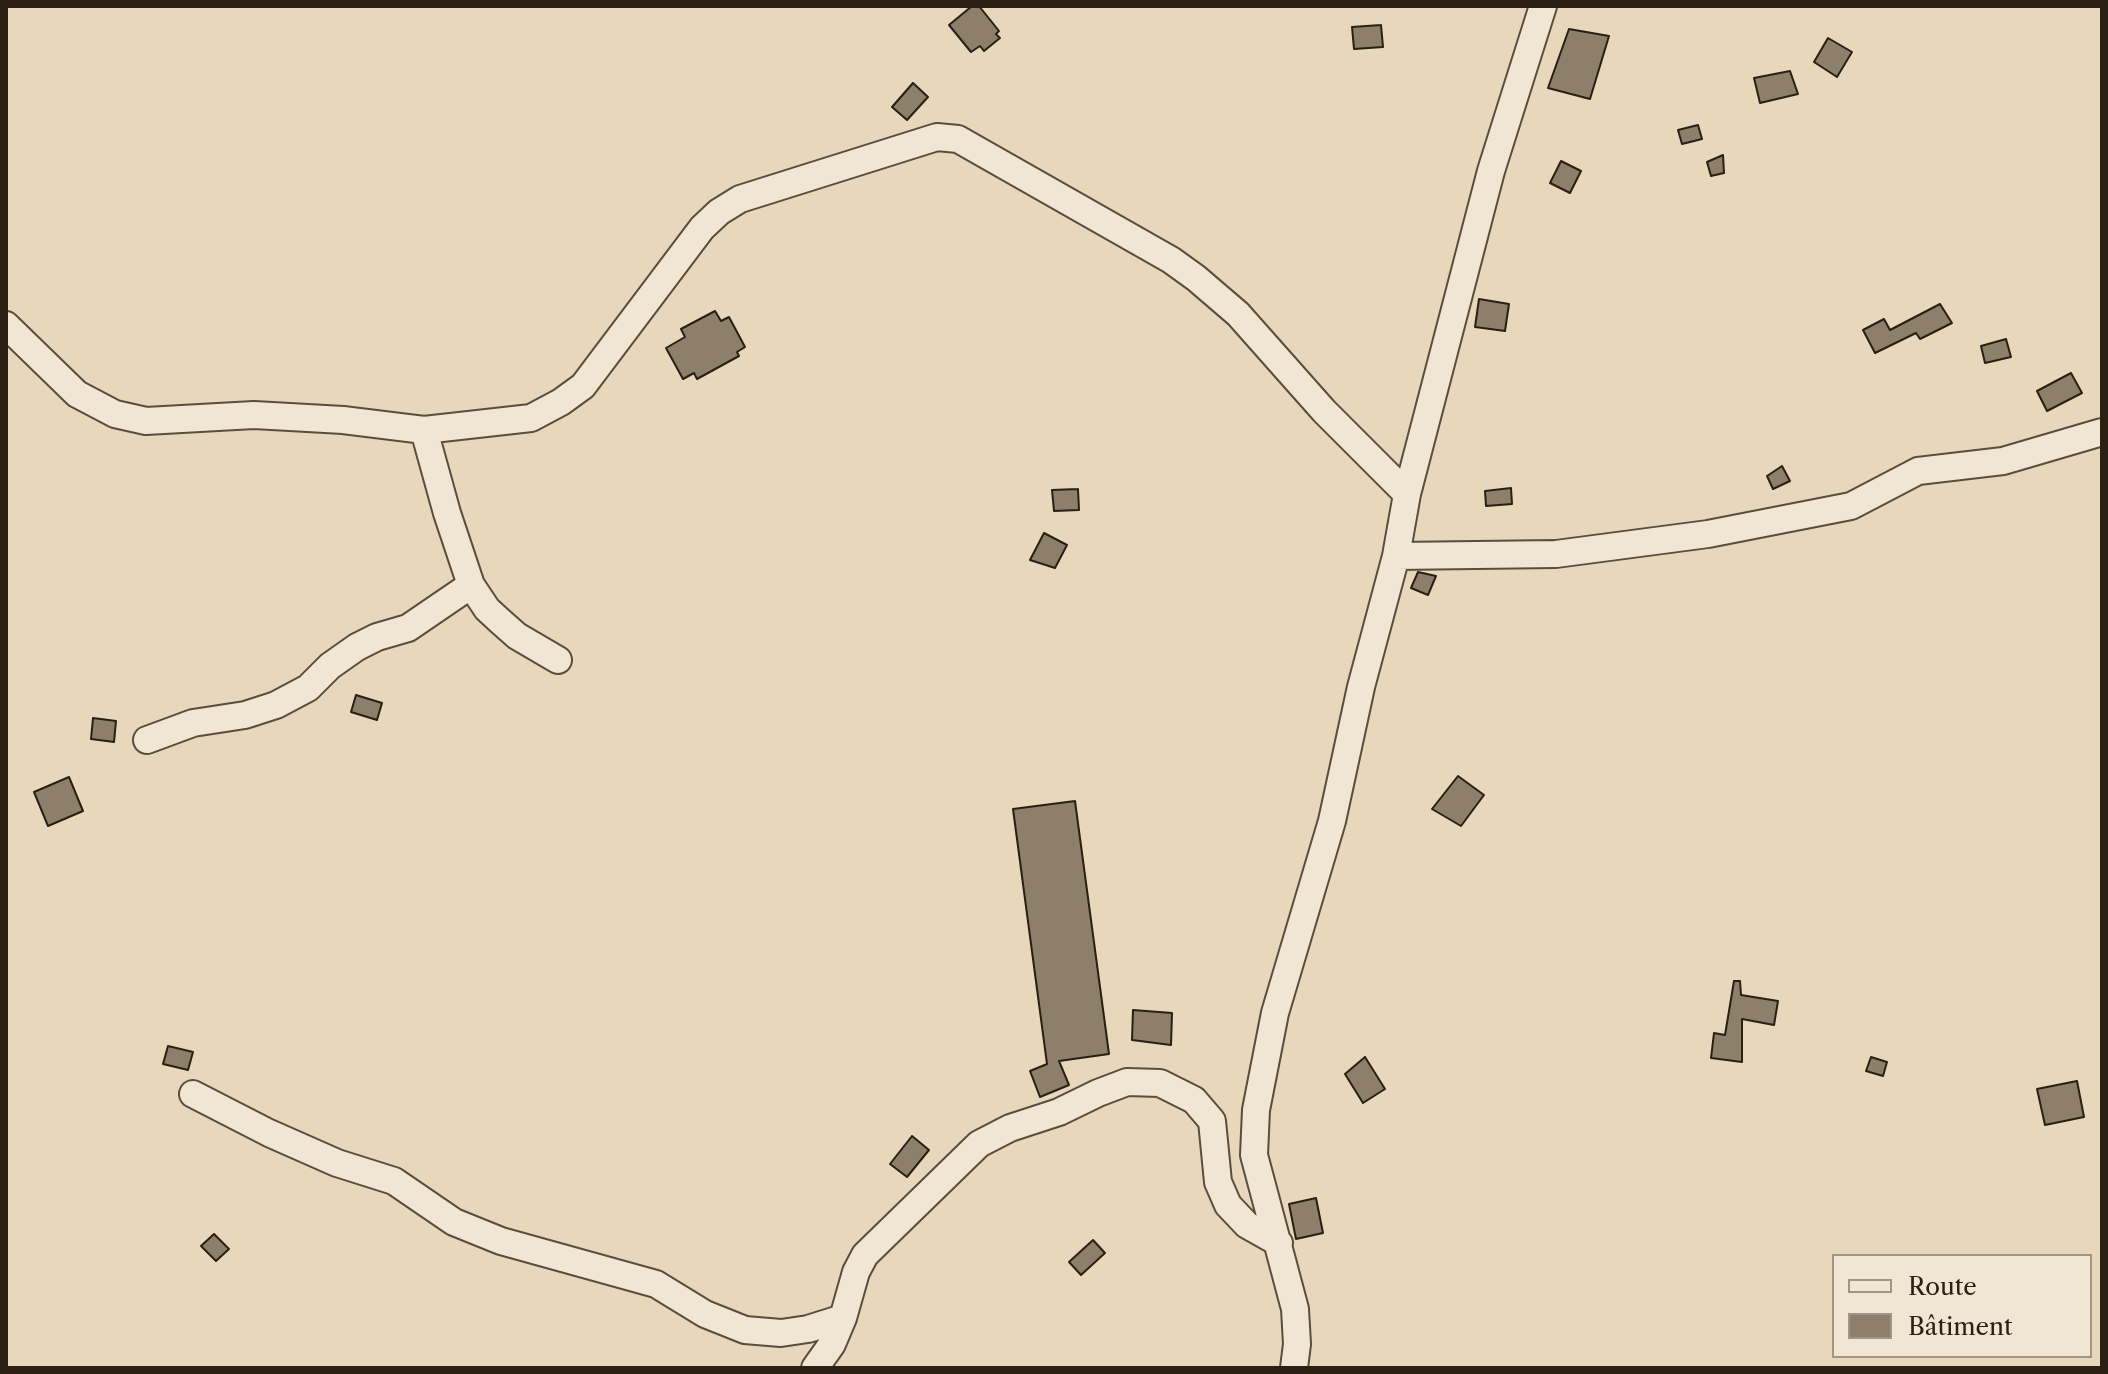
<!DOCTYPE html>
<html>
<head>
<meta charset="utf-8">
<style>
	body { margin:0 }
	#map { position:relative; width:2108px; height:1374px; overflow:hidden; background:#e9d7bc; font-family:"Libre Caslon Text",serif }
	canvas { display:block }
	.frame { position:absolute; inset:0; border:8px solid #291f12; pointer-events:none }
	.legend { position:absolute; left:1832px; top:1254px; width:260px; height:104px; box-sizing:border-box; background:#f1e5d3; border:2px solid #a19686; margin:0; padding:10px 14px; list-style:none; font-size:24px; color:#291f12 }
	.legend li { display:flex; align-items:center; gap:16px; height:40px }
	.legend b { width:40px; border:2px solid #a19686 }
</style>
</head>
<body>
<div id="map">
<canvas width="2108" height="1374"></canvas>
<div class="frame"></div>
<ul class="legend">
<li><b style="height:10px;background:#f1e5d3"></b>Route</li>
<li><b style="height:22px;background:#8d7f6a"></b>Bâtiment</li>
</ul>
</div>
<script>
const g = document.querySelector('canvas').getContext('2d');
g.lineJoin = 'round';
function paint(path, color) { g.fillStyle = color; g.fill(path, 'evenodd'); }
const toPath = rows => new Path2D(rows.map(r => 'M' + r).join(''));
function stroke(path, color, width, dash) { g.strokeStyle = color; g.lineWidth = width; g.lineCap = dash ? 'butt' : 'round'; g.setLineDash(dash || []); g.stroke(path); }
const building = toPath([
	[972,6,979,6,999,31,996,34,1000,38,984,51,980,46,971,52,949,25,972,6],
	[1381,25,1383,47,1354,49,1352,27,1381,25],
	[1569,29,1609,36,1590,99,1548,88,1569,29],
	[1828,38,1852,52,1837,77,1814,62,1828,38],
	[1790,71,1798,94,1760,103,1754,78,1790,71],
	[913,83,928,97,907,120,892,107,913,83],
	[1698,125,1702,139,1682,144,1678,130,1698,125],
	[1723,155,1724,173,1711,176,1707,162,1723,155],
	[1561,161,1581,171,1570,193,1550,183,1561,161],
	[1479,299,1509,304,1505,331,1475,327,1479,299],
	[1940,304,1952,323,1920,339,1916,333,1875,353,1863,330,1884,319,1890,330,1940,304],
	[715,311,721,321,729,317,745,347,737,352,739,356,697,379,694,373,683,379,666,348,685,337,681,329,715,311],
	[2006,339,2011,357,1985,363,1981,346,2006,339],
	[2071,373,2082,393,2047,411,2037,391,2071,373],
	[1782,466,1790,481,1773,489,1767,476,1782,466],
	[1511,488,1512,504,1486,506,1485,491,1511,488],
	[1078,489,1079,510,1054,511,1052,490,1078,489],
	[1044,533,1067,545,1055,568,1030,560,1044,533],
	[1418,572,1436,576,1428,595,1411,588,1418,572],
	[356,695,382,703,377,720,351,712,356,695],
	[93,718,116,721,114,742,91,739,93,718],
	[1458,776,1484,795,1461,826,1432,809,1458,776],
	[69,777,83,811,48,826,34,792,69,777],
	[1075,801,1109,1054,1059,1061,1069,1085,1040,1097,1030,1071,1047,1064,1013,809,1075,801],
	[1734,981,1740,981,1741,995,1778,1001,1774,1025,1742,1019,1742,1062,1711,1058,1714,1033,1725,1035,1734,981],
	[1133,1010,1172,1013,1171,1045,1132,1040,1133,1010],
	[168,1046,193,1052,188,1070,163,1064,168,1046],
	[1365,1057,1385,1089,1363,1103,1345,1074,1365,1057],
	[1871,1057,1887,1062,1883,1076,1866,1071,1871,1057],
	[2077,1081,2084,1117,2045,1125,2037,1089,2077,1081],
	[912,1136,929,1150,907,1177,890,1164,912,1136],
	[1316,1198,1323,1233,1296,1239,1289,1204,1316,1198],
	[214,1234,229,1249,216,1261,201,1246,214,1234],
	[1093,1240,1105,1253,1081,1275,1069,1262,1093,1240]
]);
paint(building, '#8d7f6a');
stroke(building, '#291f12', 2);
const minor = toPath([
	[6,325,77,394,115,414,146,421,254,415,343,420,424,430,531,418,561,402,583,386,702,228,719,212,740,199,937,137,958,139,1171,260,1196,278,1238,314,1324,411,1407,494],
	[424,430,447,513,471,585,487,609,500,621,517,636,558,660],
	[1396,556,1556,554,1708,534,1851,506,1918,471,2003,461,2102,432],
	[147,740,193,723,245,715,276,705,308,688,330,666,357,647,377,637,408,628,471,585],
	[193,1094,269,1133,337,1163,394,1181,454,1222,501,1241,656,1284,705,1314,745,1330,781,1333,808,1329,843,1318],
	[815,1368,832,1344,843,1318,856,1272,865,1255,979,1144,1010,1128,1059,1112,1098,1093,1127,1082,1160,1083,1194,1100,1212,1121,1218,1182,1228,1205,1247,1225,1279,1243],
	[1294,1368,1297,1344,1295,1309,1254,1155,1256,1110,1275,1013,1332,821,1361,687,1396,556,1407,494,1491,171,1543,6]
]);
stroke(minor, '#594d3c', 30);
stroke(minor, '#f1e5d3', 26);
</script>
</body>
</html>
